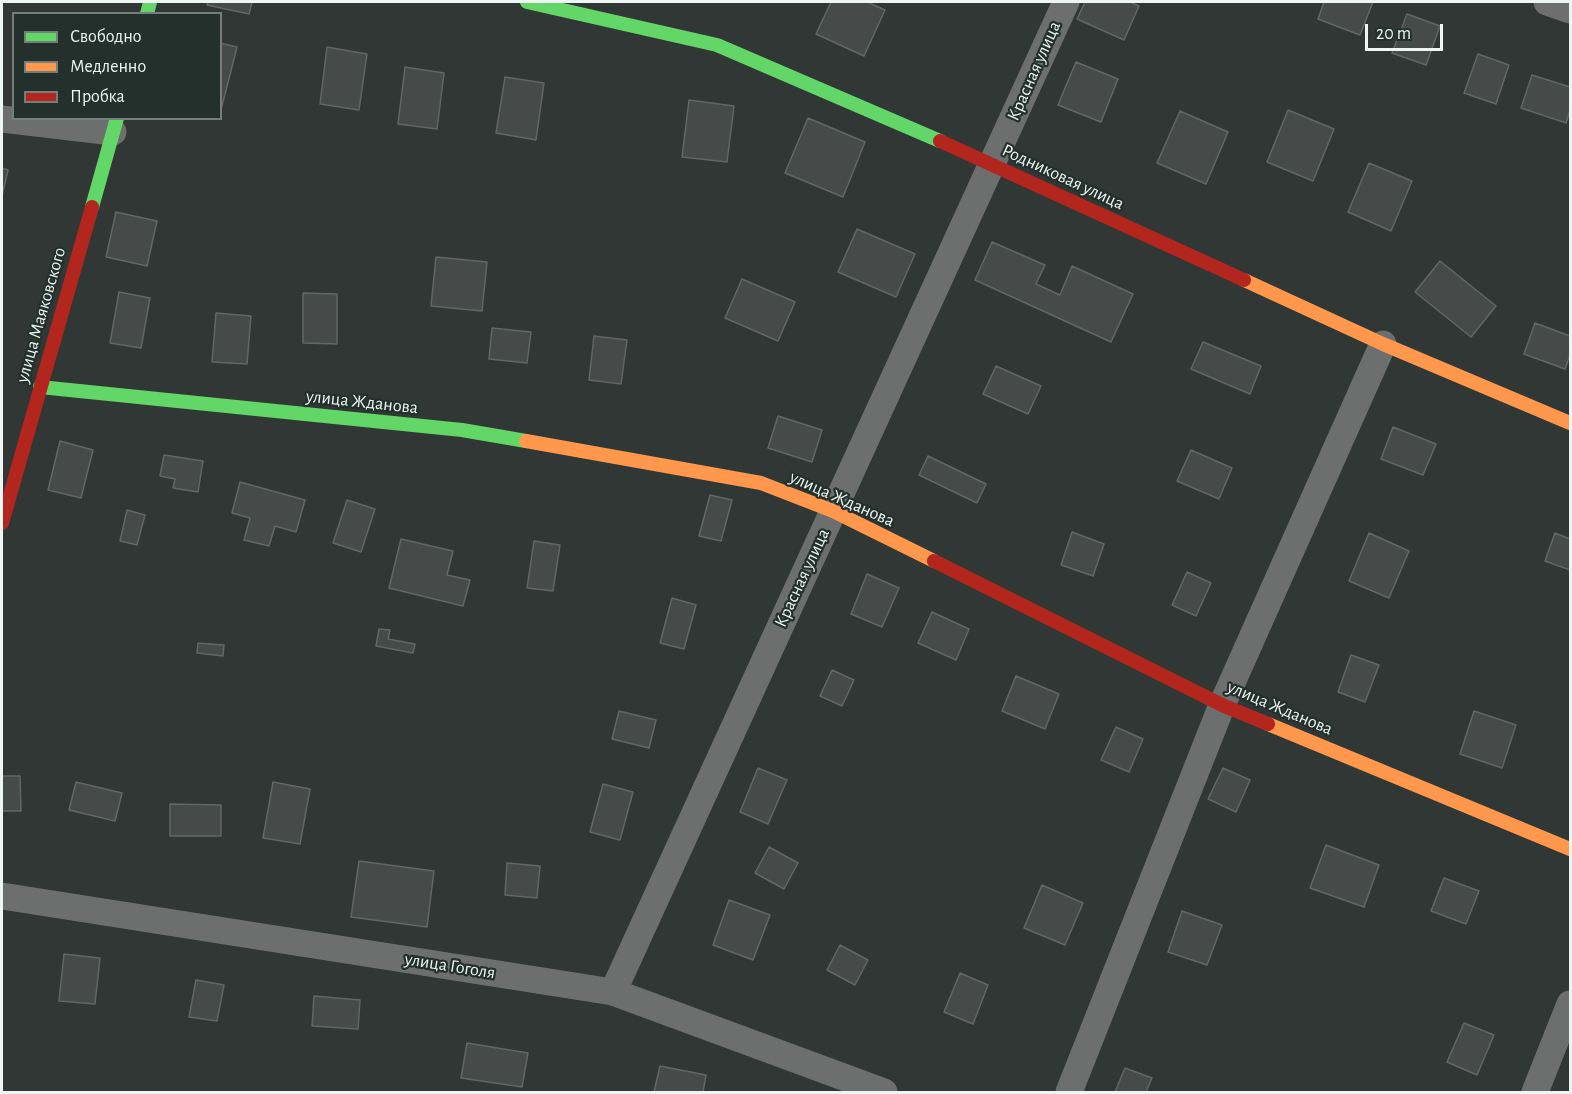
<!DOCTYPE html>
<html>
<head>
<meta charset="utf-8">
<style>
	body { margin:0 }
	#map { position:relative; width:1572px; height:1094px; overflow:hidden; background:#303735; font-family:"Alegreya Sans",sans-serif }
	canvas { display:block }
	.frame { position:absolute; inset:0; border:3px solid #edf6f3; pointer-events:none }
	.legend { position:absolute; left:12px; top:12px; width:210px; height:108px; box-sizing:border-box; background:#23302c; border:2px solid #747f7c; margin:0; padding:8px 10px; list-style:none; font-size:18px; color:#edf6f3 }
	.legend li { display:flex; align-items:center; gap:12px; height:30px }
	.legend b { width:30px; border:2px solid #747f7c }
	.scale { position:absolute; left:1365px; top:24px; width:78px; height:27px; box-sizing:border-box; border:3px solid #edf6f3; border-top:0; padding-left:8px; font-size:18px; line-height:21px; white-space:nowrap; color:#edf6f3; -webkit-text-stroke:4px #23302c; paint-order:stroke }
</style>
</head>
<body>
<div id="map">
<canvas width="1572" height="1094"></canvas>
<div class="frame"></div>
<ul class="legend">
<li><b style="height:8px;background:#63d668"></b>Свободно</li>
<li><b style="height:8px;background:#ff974d"></b>Медленно</li>
<li><b style="height:8px;background:#b3261e"></b>Пробка</li>
</ul>
<div class="scale">20 m</div>
</div>
<script>
const g = document.querySelector('canvas').getContext('2d');
g.lineJoin = 'round';
function paint(path, color) { g.fillStyle = color; g.fill(path, 'evenodd'); }
const toPath = rows => new Path2D(rows.map(r => 'M' + r).join(''));
function stroke(path, color, width, dash) { g.strokeStyle = color; g.lineWidth = width; g.lineCap = dash ? 'butt' : 'round'; g.setLineDash(dash || []); g.stroke(path); }
function drawText(font, color, halo, rows, align = 'center') {
  g.font = font + ' "Alegreya Sans",sans-serif'; g.lineWidth = 4.5; g.setLineDash([]); g.textBaseline = 'middle'; g.strokeStyle = halo; g.fillStyle = color; for (const [text, x, y, turn = 0] of rows) {
    g.save(); g.translate(x, y); g.rotate((+turn || 0) * Math.PI / 180); g.textAlign = isNaN(turn) ? turn : align; if (halo) g.strokeText(text, 0, 0); g.fillText(text, 0, 0); g.restore();
  }
}
const building = toPath([
	[208,2,252,2,249,14,207,5,208,2],
	[831,2,867,2,885,10,864,56,816,34,831,2],
	[1085,2,1130,2,1139,6,1124,40,1077,19,1085,2],
	[1324,2,1373,2,1360,35,1318,19,1324,2],
	[1407,14,1440,26,1426,65,1392,53,1407,14],
	[220,43,237,47,222,106,220,105,220,43],
	[327,47,367,54,359,110,320,104,327,47],
	[1478,54,1509,65,1496,104,1464,93,1478,54],
	[1076,62,1118,79,1101,122,1058,105,1076,62],
	[405,67,444,73,437,129,398,124,405,67],
	[1532,75,1570,87,1570,110,1566,123,1521,108,1532,75],
	[505,77,544,83,536,140,496,133,505,77],
	[689,100,734,106,727,162,682,157,689,100],
	[1288,110,1334,129,1313,181,1267,162,1288,110],
	[1180,111,1228,132,1206,184,1157,163,1180,111],
	[808,118,865,142,843,197,785,173,808,118],
	[1369,163,1412,181,1391,231,1348,212,1369,163],
	[2,168,8,170,2,196,2,168],
	[116,212,157,221,147,266,106,257,116,212],
	[857,229,915,254,896,297,838,272,857,229],
	[992,242,1045,265,1036,284,1060,295,1072,266,1133,294,1111,342,975,280,992,242],
	[436,257,487,262,482,311,431,306,436,257],
	[1440,261,1496,306,1471,337,1415,292,1440,261],
	[742,279,795,302,778,341,725,318,742,279],
	[119,292,150,298,141,348,110,343,119,292],
	[303,293,337,294,337,344,303,343,303,293],
	[216,313,251,316,247,364,212,362,216,313],
	[1535,323,1570,336,1570,355,1565,369,1524,354,1535,323],
	[492,328,531,332,527,363,489,359,492,328],
	[594,336,627,340,621,384,589,380,594,336],
	[1203,342,1261,366,1250,394,1191,369,1203,342],
	[996,366,1041,386,1028,414,983,394,996,366],
	[778,416,822,430,812,462,768,448,778,416],
	[1393,427,1436,444,1423,475,1381,459,1393,427],
	[60,441,93,450,81,498,48,490,60,441],
	[1191,450,1232,468,1219,499,1177,481,1191,450],
	[164,455,203,461,198,492,173,488,175,479,160,476,164,455],
	[928,456,986,484,977,503,919,475,928,456],
	[240,482,305,500,296,532,275,526,269,546,244,540,250,518,232,513,240,482],
	[710,495,732,500,721,541,699,536,710,495],
	[347,500,375,509,361,552,333,543,347,500],
	[127,510,145,515,137,545,120,541,127,510],
	[1072,532,1104,544,1093,576,1061,565,1072,532],
	[1369,533,1409,551,1389,598,1349,581,1369,533],
	[1555,533,1570,539,1570,570,1545,561,1555,533],
	[401,539,453,551,447,575,470,580,463,606,389,588,401,539],
	[534,541,560,545,553,591,527,588,534,541],
	[1187,572,1211,583,1196,616,1172,605,1187,572],
	[867,574,899,588,882,627,851,614,867,574],
	[672,598,696,605,684,649,660,643,672,598],
	[932,612,969,629,956,660,918,643,932,612],
	[379,629,390,630,388,639,415,644,413,653,376,646,379,629],
	[198,643,224,645,223,656,197,653,198,643],
	[1351,655,1379,665,1365,702,1338,692,1351,655],
	[832,670,854,680,842,706,820,696,832,670],
	[1016,676,1059,694,1045,729,1002,711,1016,676],
	[619,711,656,720,649,748,612,739,619,711],
	[1474,711,1516,725,1502,768,1460,754,1474,711],
	[1116,727,1143,739,1129,772,1101,760,1116,727],
	[758,768,787,780,768,824,740,812,758,768],
	[1223,768,1250,780,1236,812,1208,799,1223,768],
	[2,776,20,776,21,811,2,811,2,776],
	[76,782,122,793,115,821,69,810,76,782],
	[273,782,310,789,300,844,263,838,273,782],
	[603,784,633,792,620,840,590,832,603,784],
	[170,804,221,805,221,836,170,836,170,804],
	[1326,845,1379,865,1364,907,1310,888,1326,845],
	[769,847,798,863,784,889,755,873,769,847],
	[359,861,434,871,427,927,351,917,359,861],
	[507,863,540,866,537,898,505,895,507,863],
	[1444,878,1479,891,1466,924,1431,911,1444,878],
	[1042,885,1083,903,1065,945,1024,928,1042,885],
	[729,900,770,915,753,960,713,945,729,900],
	[1182,911,1222,925,1207,965,1168,952,1182,911],
	[840,945,868,960,855,985,827,970,840,945],
	[64,954,100,958,95,1004,59,1001,64,954],
	[960,973,988,985,973,1024,944,1012,960,973],
	[196,980,224,985,217,1021,189,1017,196,980],
	[314,996,360,1000,358,1029,312,1026,314,996],
	[1464,1023,1494,1035,1477,1075,1447,1062,1464,1023],
	[467,1043,528,1053,522,1087,461,1078,467,1043],
	[660,1066,706,1075,703,1092,654,1092,660,1066],
	[1125,1068,1152,1078,1146,1092,1115,1092,1125,1068]
]);
paint(building, '#464b4a');
stroke(building, '#626765', 1.5);
stroke(toPath([
	[1547,2,1570,10],
	[2,119,113,132],
	[2,896,613,992,884,1092],
	[613,992,1066,2],
	[1069,1092,1222,705,1383,344],
	[1535,1092,1570,1004]
]), '#6c6f6e', 27);
stroke(toPath([
	[527,2,717,45,940,141],
	[147,14,150,2],
	[92,207,117,118],
	[40,387,462,430,526,441]
]), '#63d668', 14);
stroke(toPath([
	[1244,280,1383,344,1570,423],
	[526,441,761,483,833,511,934,561],
	[1268,724,1570,849]
]), '#ff974d', 14);
stroke(toPath([
	[940,141,1244,280],
	[2,523,92,207],
	[934,561,1222,705,1268,724]
]), '#b3261e', 14);
drawText('18px', '#edf6f3', '#23302c', [
	["Красная улица",1034,71,-66],
	["Родниковая улица",1063,177,25],
	["улица Маяковского",41,315,-74],
	["улица Жданова",362,402,6],
	["улица Жданова",842,499,24],
	["Красная улица",802,578,-65],
	["улица Жданова",1280,708,23],
	["улица Гоголя",450,966,9]
]);
</script>
</body>
</html>
